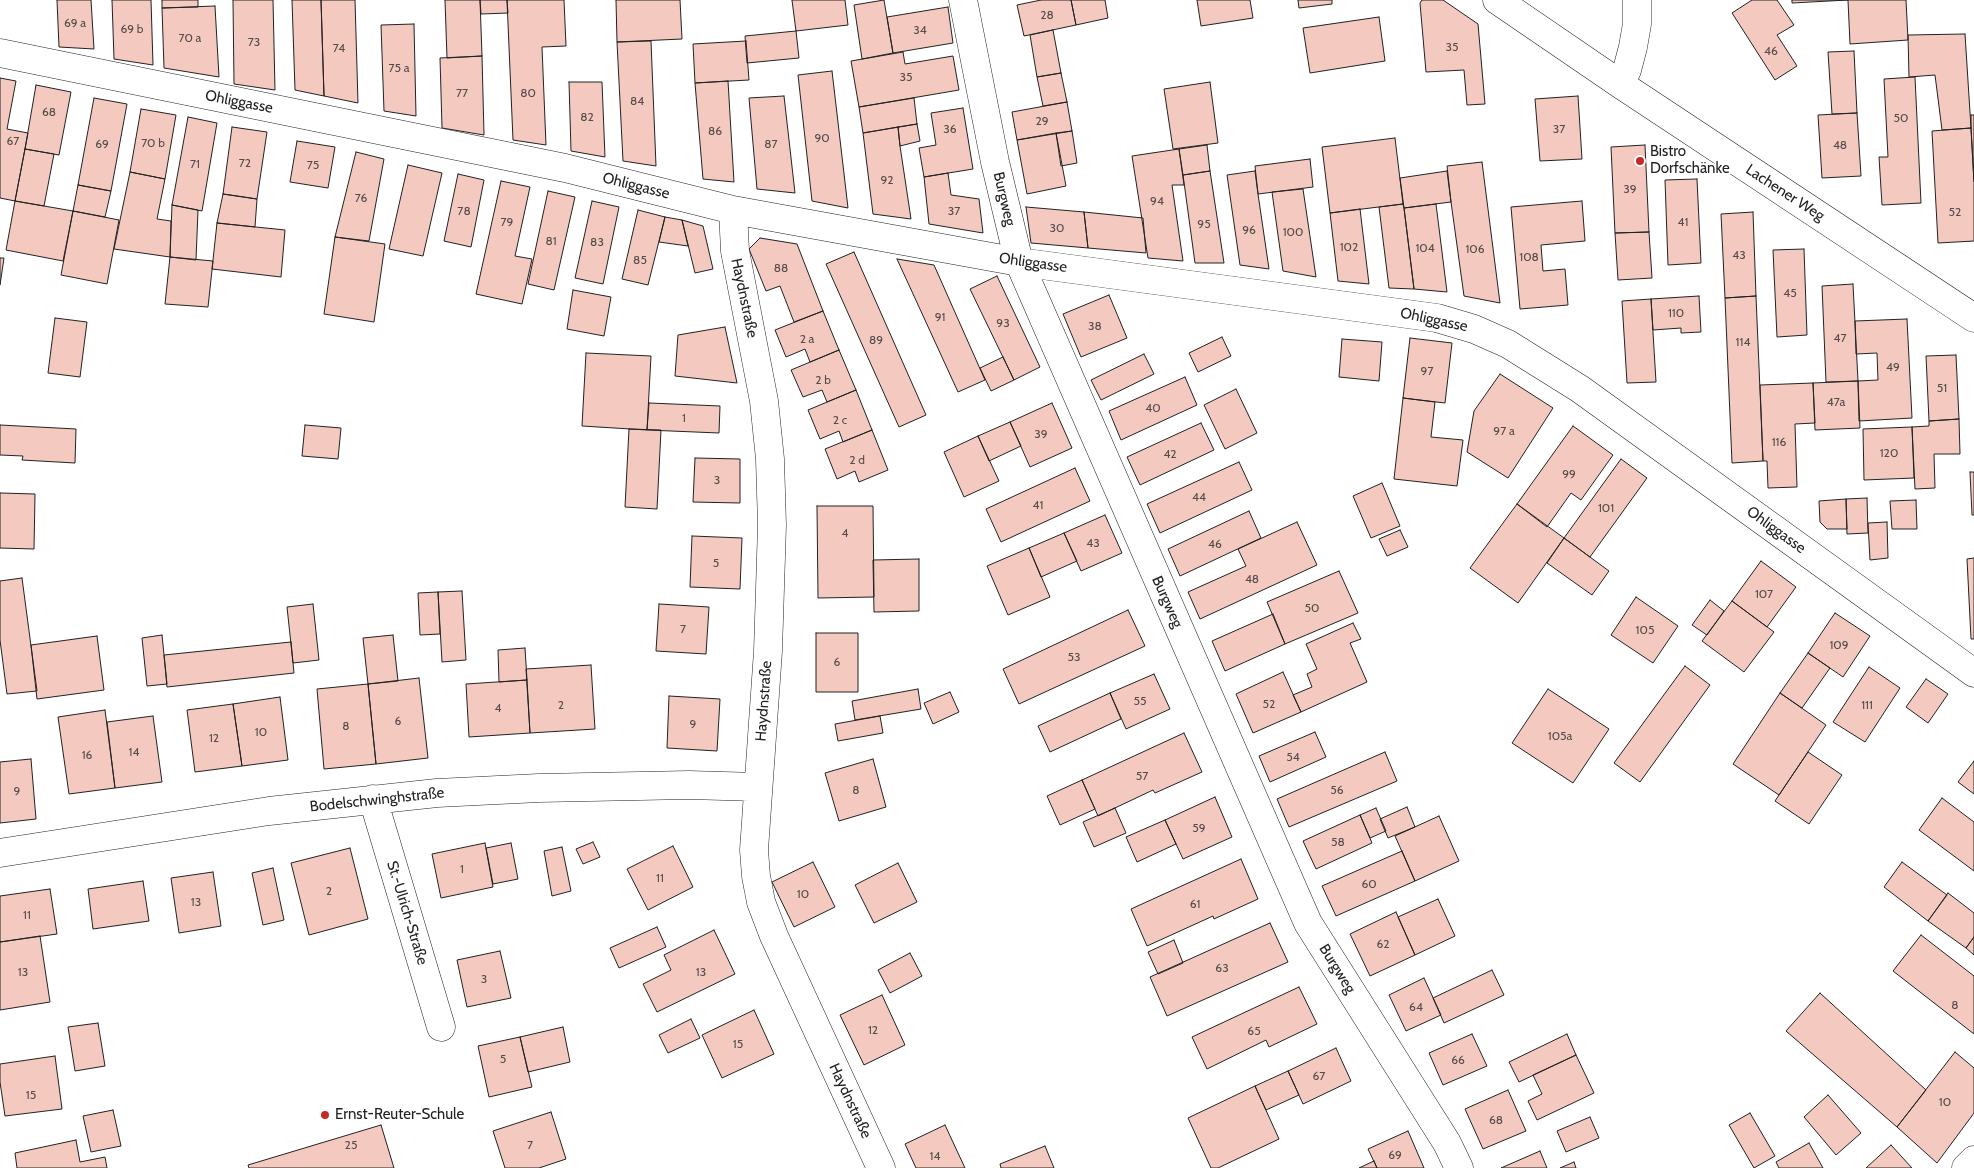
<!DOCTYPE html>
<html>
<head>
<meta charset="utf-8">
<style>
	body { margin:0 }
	canvas { display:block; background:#fff }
</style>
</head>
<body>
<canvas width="1974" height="1168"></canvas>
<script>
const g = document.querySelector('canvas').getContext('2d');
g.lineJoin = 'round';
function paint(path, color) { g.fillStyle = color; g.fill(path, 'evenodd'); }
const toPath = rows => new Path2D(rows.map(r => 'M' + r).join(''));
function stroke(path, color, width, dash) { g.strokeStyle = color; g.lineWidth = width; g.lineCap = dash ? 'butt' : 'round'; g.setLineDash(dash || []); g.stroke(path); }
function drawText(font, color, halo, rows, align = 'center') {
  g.font = font + ' Cabin,sans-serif'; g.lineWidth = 4; g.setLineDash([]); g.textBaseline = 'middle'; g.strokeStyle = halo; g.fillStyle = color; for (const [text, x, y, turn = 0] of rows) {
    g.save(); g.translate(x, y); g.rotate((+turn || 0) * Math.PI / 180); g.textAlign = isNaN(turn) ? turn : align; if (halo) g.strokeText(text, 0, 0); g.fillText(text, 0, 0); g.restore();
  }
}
const building = toPath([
	[57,0,91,0,94,49,59,47,57,0],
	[112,0,151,0,153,65,114,59,112,0],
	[162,0,198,0,198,7,162,8,162,0],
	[233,0,273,0,275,90,234,84,233,0],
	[292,0,321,0,324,96,295,90,292,0],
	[321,0,355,0,358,103,324,96,321,0],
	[445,0,480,0,482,56,447,58,445,0],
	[480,0,507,0,508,13,481,14,480,0],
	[507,0,564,0,566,46,542,47,546,145,513,140,507,0],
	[616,0,680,0,682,39,617,42,616,0],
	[792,0,845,0,848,25,796,31,792,0],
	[884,0,893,53,862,59,854,5,884,0],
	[1041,0,1071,0,1076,25,1024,36,1017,5,1041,0],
	[1071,0,1105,0,1108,18,1076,25,1071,0],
	[1197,0,1250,0,1253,18,1201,26,1197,0],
	[1298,0,1332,0,1332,4,1299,8,1298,0],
	[1422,0,1443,0,1478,24,1485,104,1467,105,1464,70,1426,72,1420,3,1422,0],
	[1752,0,1777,0,1794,25,1777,35,1797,66,1775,80,1732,13,1752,0],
	[1792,0,1848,0,1792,3,1792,0],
	[1848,0,1906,0,1908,40,1850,44,1848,0],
	[215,6,219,77,164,68,162,8,215,6],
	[948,7,953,43,893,53,887,17,948,7],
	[1379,17,1385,61,1310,73,1303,28,1379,17],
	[414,24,416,116,384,111,381,25,414,24],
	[1053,30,1061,73,1037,77,1030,35,1053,30],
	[796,31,799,58,747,63,745,36,796,31],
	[1965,34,1971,128,1942,130,1935,75,1909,77,1908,35,1965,34],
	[651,41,656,166,623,161,617,42,651,41],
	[746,41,749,80,695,83,693,44,746,41],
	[1854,51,1857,113,1832,114,1828,52,1854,51],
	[903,52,905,64,953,56,959,90,859,107,851,61,903,52],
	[482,56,484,135,442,128,440,58,482,56],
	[832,71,848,208,812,201,798,75,832,71],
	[1061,73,1067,102,1043,106,1037,77,1061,73],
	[1915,77,1921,203,1882,205,1879,157,1888,157,1884,79,1915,77],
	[0,78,16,81,7,129,28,133,15,201,0,198,0,78],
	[728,81,734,182,703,179,695,83,728,81],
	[569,82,602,82,605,157,571,151,569,82],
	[1210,82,1218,143,1173,149,1164,89,1210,82],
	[36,85,71,92,59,155,25,149,36,85],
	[784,96,795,193,757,189,749,98,784,96],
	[1578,96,1582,159,1540,161,1535,99,1578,96],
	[94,98,127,104,111,191,78,185,94,98],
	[914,98,917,124,863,133,859,107,914,98],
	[1067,102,1072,131,1017,140,1012,112,1067,102],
	[963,108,973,169,924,177,919,148,936,145,931,113,963,108],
	[141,109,176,115,165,179,130,172,141,109],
	[1857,113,1861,176,1822,178,1818,115,1857,113],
	[1971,115,1974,115,1974,182,1971,128,1971,115],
	[188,117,217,123,202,211,172,205,188,117],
	[917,124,920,141,900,146,898,127,917,124],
	[232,127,267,132,257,199,223,194,232,127],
	[898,127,900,146,911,219,873,214,863,133,898,127],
	[1971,128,1974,182,1974,241,1938,243,1932,131,1971,128],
	[1072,131,1077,163,1061,166,1056,133,1072,131],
	[1056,133,1066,186,1027,194,1017,140,1056,133],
	[1395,138,1403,204,1330,213,1322,147,1395,138],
	[297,141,335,147,328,188,290,182,297,141],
	[1207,145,1210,171,1183,175,1179,149,1207,145],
	[1645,145,1649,232,1615,233,1611,147,1645,145],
	[25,149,54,154,44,206,15,201,25,149],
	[1179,149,1184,185,1172,185,1183,261,1148,258,1132,156,1179,149],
	[356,152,384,159,369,241,335,237,356,152],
	[1310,159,1313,187,1258,194,1255,166,1310,159],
	[1482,162,1500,303,1464,296,1451,202,1447,166,1482,162],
	[408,165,442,173,423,256,389,249,408,165],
	[1210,171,1224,263,1195,263,1183,175,1210,171],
	[1255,171,1258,194,1269,269,1240,265,1227,175,1255,171],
	[1447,171,1451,202,1404,208,1400,178,1447,171],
	[130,172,165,179,157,219,171,221,170,257,114,249,130,172],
	[948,173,951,195,979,199,983,233,929,224,924,177,948,173],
	[458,174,484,180,471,247,444,241,458,174],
	[1697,179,1701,263,1668,265,1665,180,1697,179],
	[501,181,530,187,515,256,532,259,522,304,476,294,501,181],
	[78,185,111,191,105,217,73,211,78,185],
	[1303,189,1316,277,1283,271,1272,192,1303,189],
	[548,191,575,197,554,290,528,284,548,191],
	[223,194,257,199,255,227,217,223,223,194],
	[15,201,73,211,63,261,6,250,15,201],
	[592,201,619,207,603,284,575,278,592,201],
	[1582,201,1585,241,1541,245,1543,271,1565,269,1568,305,1520,309,1511,207,1582,201],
	[1403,204,1404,208,1414,289,1389,288,1379,207,1403,204],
	[1436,204,1447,292,1414,289,1404,208,1436,204],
	[172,205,198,210,196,260,170,257,172,205],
	[1026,207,1084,212,1088,248,1031,243,1026,207],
	[1360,209,1369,284,1338,281,1330,213,1360,209],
	[638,210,665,217,648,285,622,279,638,210],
	[73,211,119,220,107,284,61,275,73,211],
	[1084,212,1143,218,1146,253,1088,248,1084,212],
	[1753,212,1756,296,1725,298,1721,214,1753,212],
	[665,217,682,220,688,246,659,242,665,217],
	[682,220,703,226,713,269,695,273,682,220],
	[217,223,285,230,281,277,212,269,217,223],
	[1649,232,1652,278,1618,280,1615,233,1649,232],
	[335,237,385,244,374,322,324,314,335,237],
	[760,238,797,244,823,311,794,322,780,286,766,291,749,249,760,238],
	[1804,249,1807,335,1777,337,1773,250,1804,249],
	[854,252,926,415,899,427,826,264,854,252],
	[170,257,213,261,208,307,165,304,170,257],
	[0,258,4,258,0,285,0,258],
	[897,259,934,265,985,380,958,392,897,259],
	[997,276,1040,367,1014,380,970,289,997,276],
	[1853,284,1858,381,1826,382,1822,286,1853,284],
	[573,290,611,297,604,336,567,329,573,290],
	[1109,295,1127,338,1081,357,1063,314,1109,295],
	[1699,296,1701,332,1681,333,1681,328,1653,330,1651,299,1699,296],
	[1756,296,1763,461,1732,463,1725,298,1756,296],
	[1651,299,1656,382,1627,383,1622,301,1651,299],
	[823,311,839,350,810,362,805,349,786,357,775,330,823,311],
	[55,318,87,322,80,377,48,373,55,318],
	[1907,319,1912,418,1859,421,1858,381,1878,380,1877,353,1856,354,1855,321,1907,319],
	[725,327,737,383,675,376,678,335,725,327],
	[1222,337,1231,356,1198,372,1189,353,1222,337],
	[1410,338,1452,343,1445,403,1403,398,1410,338],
	[1342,339,1382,342,1379,381,1339,377,1342,339],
	[839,350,856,390,827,402,822,390,803,397,791,370,839,350],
	[586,353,651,356,647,430,582,426,586,353],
	[1144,354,1154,374,1101,400,1091,380,1144,354],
	[1956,355,1959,419,1929,421,1926,356,1956,355],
	[1003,357,1014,380,991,391,980,368,1003,357],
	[1500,374,1553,408,1508,478,1467,452,1474,411,1500,374],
	[1185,377,1197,405,1121,440,1109,411,1185,377],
	[1858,381,1860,428,1815,430,1813,383,1858,381],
	[1813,383,1815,423,1795,424,1797,487,1768,488,1767,461,1763,461,1760,385,1813,383],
	[1236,389,1257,433,1225,449,1204,405,1236,389],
	[856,390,872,430,843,442,839,431,820,439,808,410,856,390],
	[1403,398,1435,402,1431,437,1463,440,1457,486,1394,479,1403,398],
	[649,403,720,406,719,433,647,430,649,403],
	[1052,403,1072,448,1030,467,1010,422,1052,403],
	[1959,419,1960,454,1934,454,1935,488,1915,489,1912,427,1929,426,1929,421,1959,419],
	[1010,422,1021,446,989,461,978,436,1010,422],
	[1201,423,1214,450,1140,485,1127,457,1201,423],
	[0,425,76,429,75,463,22,460,23,456,0,455,0,425],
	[305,425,341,428,338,459,302,456,305,425],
	[1573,426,1613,455,1581,500,1571,493,1547,527,1517,504,1573,426],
	[1912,427,1914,478,1864,480,1863,429,1912,427],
	[629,429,661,430,657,509,625,507,629,429],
	[872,430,888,470,859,482,855,471,837,479,825,449,872,430],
	[978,436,999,481,964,497,944,452,978,436],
	[695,458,740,459,740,503,693,502,695,458],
	[1621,459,1647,478,1590,557,1564,538,1621,459],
	[1239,462,1252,490,1160,533,1147,504,1239,462],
	[1075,468,1090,501,1001,542,986,509,1075,468],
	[1970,472,1974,472,1974,515,1972,515,1970,472],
	[1382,483,1400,526,1371,538,1353,496,1382,483],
	[0,493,35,494,34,549,0,548,0,493],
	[1867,498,1868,533,1847,534,1846,499,1867,498],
	[1846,499,1847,529,1827,529,1820,522,1819,501,1846,499],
	[1916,500,1917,529,1892,529,1890,501,1916,500],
	[1517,504,1564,538,1518,603,1470,568,1517,504],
	[817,506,873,506,874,597,818,598,817,506],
	[1249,511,1261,538,1180,576,1168,549,1249,511],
	[1105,515,1122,553,1081,571,1064,533,1105,515],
	[1297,522,1317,565,1200,619,1188,592,1246,566,1238,549,1297,522],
	[1887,522,1888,558,1870,560,1868,523,1887,522],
	[1400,530,1408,547,1387,556,1379,539,1400,530],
	[1064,533,1077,561,1041,577,1029,548,1064,533],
	[692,536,742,538,740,589,690,587,692,536],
	[1564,538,1609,571,1592,595,1547,563,1564,538],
	[1029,548,1050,597,1008,615,987,566,1029,548],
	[1974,558,1974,639,1971,639,1967,559,1974,558],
	[919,559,919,611,874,612,873,560,919,559],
	[1761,561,1796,587,1767,627,1732,601,1761,561],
	[1339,571,1358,613,1285,644,1267,602,1339,571],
	[22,578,37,691,7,694,0,640,0,581,22,578],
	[462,591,466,660,442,662,438,592,462,591],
	[438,592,440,634,420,635,418,593,438,592],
	[1636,597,1678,626,1653,663,1611,635,1636,597],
	[1710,600,1724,611,1707,635,1692,625,1710,600],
	[1732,601,1774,632,1744,672,1702,641,1732,601],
	[313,604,319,660,293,663,287,607,313,604],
	[659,604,709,607,706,654,656,651,659,604],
	[1128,610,1145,646,1019,704,1003,669,1128,610],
	[1835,613,1870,636,1843,677,1808,653,1835,613],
	[1273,614,1285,644,1225,671,1212,641,1273,614],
	[1353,623,1361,639,1350,643,1367,682,1301,712,1293,695,1312,687,1307,674,1317,669,1306,644,1353,623],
	[816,633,858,633,858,692,816,692,816,633],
	[162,635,167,684,147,686,142,638,162,635],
	[393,635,398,681,368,684,363,638,393,635],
	[97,636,104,690,37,699,31,645,97,636],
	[291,642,294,673,167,687,164,655,291,642],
	[525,648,527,680,499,682,498,650,525,648],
	[1808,653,1830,668,1802,708,1780,693,1808,653],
	[591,665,595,729,530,733,526,669,591,665],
	[1685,666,1710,685,1640,782,1614,763,1685,666],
	[1869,667,1900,688,1865,742,1833,722,1869,667],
	[1283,672,1301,712,1253,733,1236,694,1283,672],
	[1154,674,1170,709,1126,729,1110,693,1154,674],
	[419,678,428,758,376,764,368,684,419,678],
	[1926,679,1948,694,1928,723,1906,707,1926,679],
	[527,680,530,733,469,737,466,684,527,680],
	[368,684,376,764,324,769,317,689,368,684],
	[918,689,921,709,855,720,852,701,918,689],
	[1548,689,1609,729,1573,783,1512,743,1548,689],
	[950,692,959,712,933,724,924,703,950,692],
	[1110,693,1121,719,1050,752,1038,726,1110,693],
	[1780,693,1826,725,1779,795,1733,764,1780,693],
	[669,696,720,699,717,751,667,748,669,696],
	[280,697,288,760,242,766,233,704,280,697],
	[233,704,242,766,195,772,187,710,233,704],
	[105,710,115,788,69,794,58,717,105,710],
	[153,716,162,782,115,788,107,722,153,716],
	[880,716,883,733,838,741,835,724,880,716],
	[1315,732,1326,757,1270,782,1259,756,1315,732],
	[1184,733,1202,772,1155,793,1153,790,1098,816,1082,780,1184,733],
	[1385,752,1397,781,1289,827,1277,799,1385,752],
	[1808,752,1842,775,1809,824,1775,801,1808,752],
	[31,759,36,819,0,823,0,762,31,759],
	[873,759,886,807,839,821,825,773,873,759],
	[1974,761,1974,794,1958,782,1974,761],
	[1082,780,1095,809,1060,825,1047,796,1082,780],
	[1215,797,1232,837,1183,859,1165,820,1215,797],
	[1942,798,1974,822,1974,871,1919,830,1942,798],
	[1407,807,1415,827,1388,838,1380,819,1407,807],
	[1115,808,1126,833,1094,847,1083,822,1115,808],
	[1376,808,1386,831,1370,838,1360,815,1376,808],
	[1360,815,1372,843,1316,869,1303,841,1360,815],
	[1439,816,1459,861,1415,881,1395,836,1439,816],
	[1165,820,1176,844,1137,862,1126,837,1165,820],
	[593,842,600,857,583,864,576,849,593,842],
	[485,843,493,887,441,898,432,854,485,843],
	[511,843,518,879,493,884,486,848,511,843],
	[673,846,693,887,648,910,627,869,673,846],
	[562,847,571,891,552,896,544,851,562,847],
	[350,848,368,919,309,935,291,863,350,848],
	[1402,851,1415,881,1336,916,1322,886,1402,851],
	[1241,859,1258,899,1214,919,1213,916,1147,946,1131,909,1241,859],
	[813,862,835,907,794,927,772,882,813,862],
	[1902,862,1947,895,1928,921,1884,887,1902,862],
	[898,863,917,902,874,923,855,885,898,863],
	[273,868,284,920,263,925,252,873,273,868],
	[213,872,221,926,179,933,171,878,213,872],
	[143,881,149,921,93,929,88,889,143,881],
	[50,889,57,934,0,942,0,896,50,889],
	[1948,893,1974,913,1974,937,1966,948,1928,921,1948,893],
	[1438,899,1455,936,1415,955,1398,917,1438,899],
	[1396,912,1415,955,1370,976,1350,934,1396,912],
	[1270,923,1288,962,1167,1016,1150,977,1270,923],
	[657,927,666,947,619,968,610,948,657,927],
	[714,930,735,974,657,1012,643,984,671,970,664,955,714,930],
	[1921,935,1974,976,1974,1034,1893,971,1921,935],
	[40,936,50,1002,0,1010,0,942,40,936],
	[1974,937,1974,955,1966,948,1974,937],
	[1174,940,1183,963,1158,974,1148,952,1174,940],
	[500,951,511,998,467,1007,457,960,500,951],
	[910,953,922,976,890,993,878,970,910,953],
	[1492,970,1504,995,1444,1023,1433,998,1492,970],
	[1424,978,1441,1015,1406,1031,1389,995,1424,978],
	[1299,987,1317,1024,1269,1047,1266,1040,1207,1069,1192,1037,1299,987],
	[1820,993,1926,1090,1897,1127,1786,1031,1820,993],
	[882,995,905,1045,864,1065,840,1015,882,995],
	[754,1010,774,1054,722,1078,702,1035,754,1010],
	[691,1019,700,1038,668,1053,659,1035,691,1019],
	[98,1023,105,1066,75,1071,68,1027,98,1023],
	[563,1027,570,1062,528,1072,520,1037,563,1027],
	[1472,1034,1487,1066,1443,1085,1429,1053,1472,1034],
	[1567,1034,1576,1055,1519,1082,1509,1062,1567,1034],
	[520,1037,532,1087,489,1097,478,1046,520,1037],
	[1336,1048,1351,1081,1303,1104,1288,1071,1336,1048],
	[1955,1052,1974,1068,1974,1113,1937,1163,1897,1127,1955,1052],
	[1576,1055,1594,1093,1537,1120,1528,1101,1542,1094,1533,1075,1576,1055],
	[55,1056,62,1109,5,1116,0,1082,0,1064,55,1056],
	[1288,1071,1299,1095,1266,1110,1255,1086,1288,1071],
	[1255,1086,1279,1139,1218,1168,1211,1168,1188,1118,1255,1086],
	[1508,1090,1526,1131,1483,1149,1465,1109,1508,1090],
	[1828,1095,1861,1133,1836,1155,1804,1117,1828,1095],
	[113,1110,121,1146,91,1152,83,1116,113,1110],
	[551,1112,566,1159,539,1168,505,1168,493,1131,551,1112],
	[1750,1113,1775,1156,1754,1168,1729,1125,1750,1113],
	[1590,1117,1599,1138,1566,1152,1557,1131,1590,1117],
	[381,1125,394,1168,249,1168,248,1165,381,1125],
	[945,1125,965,1168,916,1168,905,1144,945,1125],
	[1408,1131,1424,1168,1377,1168,1368,1149,1408,1131],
	[76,1140,80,1162,105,1157,107,1168,17,1168,15,1153,76,1140],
	[1809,1143,1823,1168,1779,1168,1776,1162,1809,1143],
	[1891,1145,1912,1168,1866,1168,1891,1145],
	[1045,1146,1054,1168,1001,1168,1000,1164,1045,1146],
	[1540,1151,1547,1168,1501,1168,1540,1151],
	[1374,1161,1377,1168,1359,1168,1374,1161],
	[1574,1162,1576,1168,1560,1168,1574,1162]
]);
paint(building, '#f3c9c0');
stroke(building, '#222', 1);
const street = toPath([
	[963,0,995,162,1019,262,1308,923,1447,1143,1459,1168],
	[1497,0,1620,84,1974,318],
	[0,53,565,168,733,210,1019,262,1437,318,1474,329,1508,344,1580,389,1974,673],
	[1620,84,1627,70,1633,47,1637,24,1637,0],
	[733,210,735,251,764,401,770,459,772,525,768,651,754,850,756,876,761,902,774,936,881,1168],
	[373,799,441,1027],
	[0,853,269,811,437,793,539,788,689,785,758,787]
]);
const secondary = toPath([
	[1966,1168,1974,1160]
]);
stroke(street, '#222', 29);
stroke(secondary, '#222', 29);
stroke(street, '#fff', 28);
stroke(secondary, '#fff', 28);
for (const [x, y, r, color] of [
	[1640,161,5,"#c62828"],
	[325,1115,5,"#c62828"]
]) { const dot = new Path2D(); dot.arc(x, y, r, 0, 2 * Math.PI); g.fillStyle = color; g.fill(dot); stroke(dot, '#fff', 2); }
drawText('12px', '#564c4a', null, [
	["28",1047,15],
	["69 a",75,23],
	["69 b",132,29],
	["34",920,30],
	["70 a",190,38],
	["73",254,42],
	["35",1452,47],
	["74",339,48],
	["46",1771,51],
	["75 a",399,68],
	["35",906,77],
	["77",462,93],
	["80",528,93],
	["84",637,101],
	["68",49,112],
	["82",587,117],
	["50",1901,118],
	["29",1042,121],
	["36",950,129],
	["37",1559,129],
	["86",715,131],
	["90",822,138],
	["67",13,141],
	["70 b",153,143],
	["69",102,144],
	["87",771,144],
	["48",1840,145],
	["72",245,163],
	["71",195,164],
	["75",313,165],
	["92",887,180],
	["39",1630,189],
	["76",361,198],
	["94",1157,201],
	["78",464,211],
	["37",954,211],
	["52",1955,212],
	["79",507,222],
	["41",1683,222],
	["95",1204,224],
	["30",1057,228],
	["96",1249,230],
	["100",1293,232],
	["81",551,241],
	["83",597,242],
	["102",1349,247],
	["104",1425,248],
	["106",1475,249],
	["43",1739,255],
	["108",1529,257],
	["85",640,260],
	["88",781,268],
	["45",1790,293],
	["110",1676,313],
	["91",940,317],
	["93",1003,323],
	["38",1095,326],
	["47",1840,338],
	["2 a",807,339],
	["89",876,340],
	["114",1743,342],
	["49",1893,367],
	["97",1427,371],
	["2 b",823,380],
	["51",1942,388],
	["47a",1836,402],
	["40",1153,408],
	["1",684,418],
	["2 c",840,420],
	["97 a",1504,431],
	["39",1041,434],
	["116",1779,442],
	["120",1889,453],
	["42",1170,454],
	["2 d",857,460],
	["99",1569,474],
	["3",717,480],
	["44",1199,497],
	["41",1038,505],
	["101",1606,508],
	["4",845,533],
	["43",1093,543],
	["46",1215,544],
	["5",716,563],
	["48",1252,579],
	["107",1764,594],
	["50",1312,608],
	["7",683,629],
	["105",1645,630],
	["109",1839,645],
	["53",1074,657],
	["6",837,662],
	["55",1140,701],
	["52",1269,704],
	["2",561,705],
	["111",1867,705],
	["4",498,708],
	["6",398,721],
	["9",693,724],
	["8",346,726],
	["10",261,732],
	["105a",1560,736],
	["12",214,738],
	["14",134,752],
	["16",87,755],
	["54",1293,757],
	["57",1142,776],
	["8",856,790],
	["56",1337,790],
	["9",17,791],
	["59",1199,828],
	["58",1338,842],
	["1",462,869],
	["11",660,878],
	["60",1369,884],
	["2",329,891],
	["10",803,894],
	["13",196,902],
	["61",1195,904],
	["11",27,915],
	["62",1383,944],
	["63",1222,968],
	["13",23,972],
	["13",701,972],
	["3",484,979],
	["8",1955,1005],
	["64",1416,1007],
	["12",873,1030],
	["65",1254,1031],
	["15",738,1044],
	["5",503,1059],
	["66",1458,1060],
	["67",1319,1076],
	["15",31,1095],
	["10",1945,1102],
	["68",1496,1120],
	["25",351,1145],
	["7",530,1145],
	["69",1395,1155],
	["14",935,1156]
]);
drawText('15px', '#222', '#fff', [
	["Ohliggasse",239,102,11],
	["Ohliggasse",636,186,14],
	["Lachener Weg",1785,193,33],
	["Burgweg",1004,199,77],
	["Ohliggasse",1033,263,8],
	["Haydnstraße",744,298,78],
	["Ohliggasse",1434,320,12],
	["Ohliggasse",1776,530,36],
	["Burgweg",1167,602,66],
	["Haydnstraße",764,701,-86],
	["Bodelschwinghstraße",377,800,-6],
	["St.-Ulrich-Straße",407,913,73],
	["Burgweg",1337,969,58],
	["Haydnstraße",850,1101,65]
]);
drawText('15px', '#222', '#fff', [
	["Bistro",1650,152],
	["Dorfschänke",1650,169],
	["Ernst-Reuter-Schule",335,1115]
], 'left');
</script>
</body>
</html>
